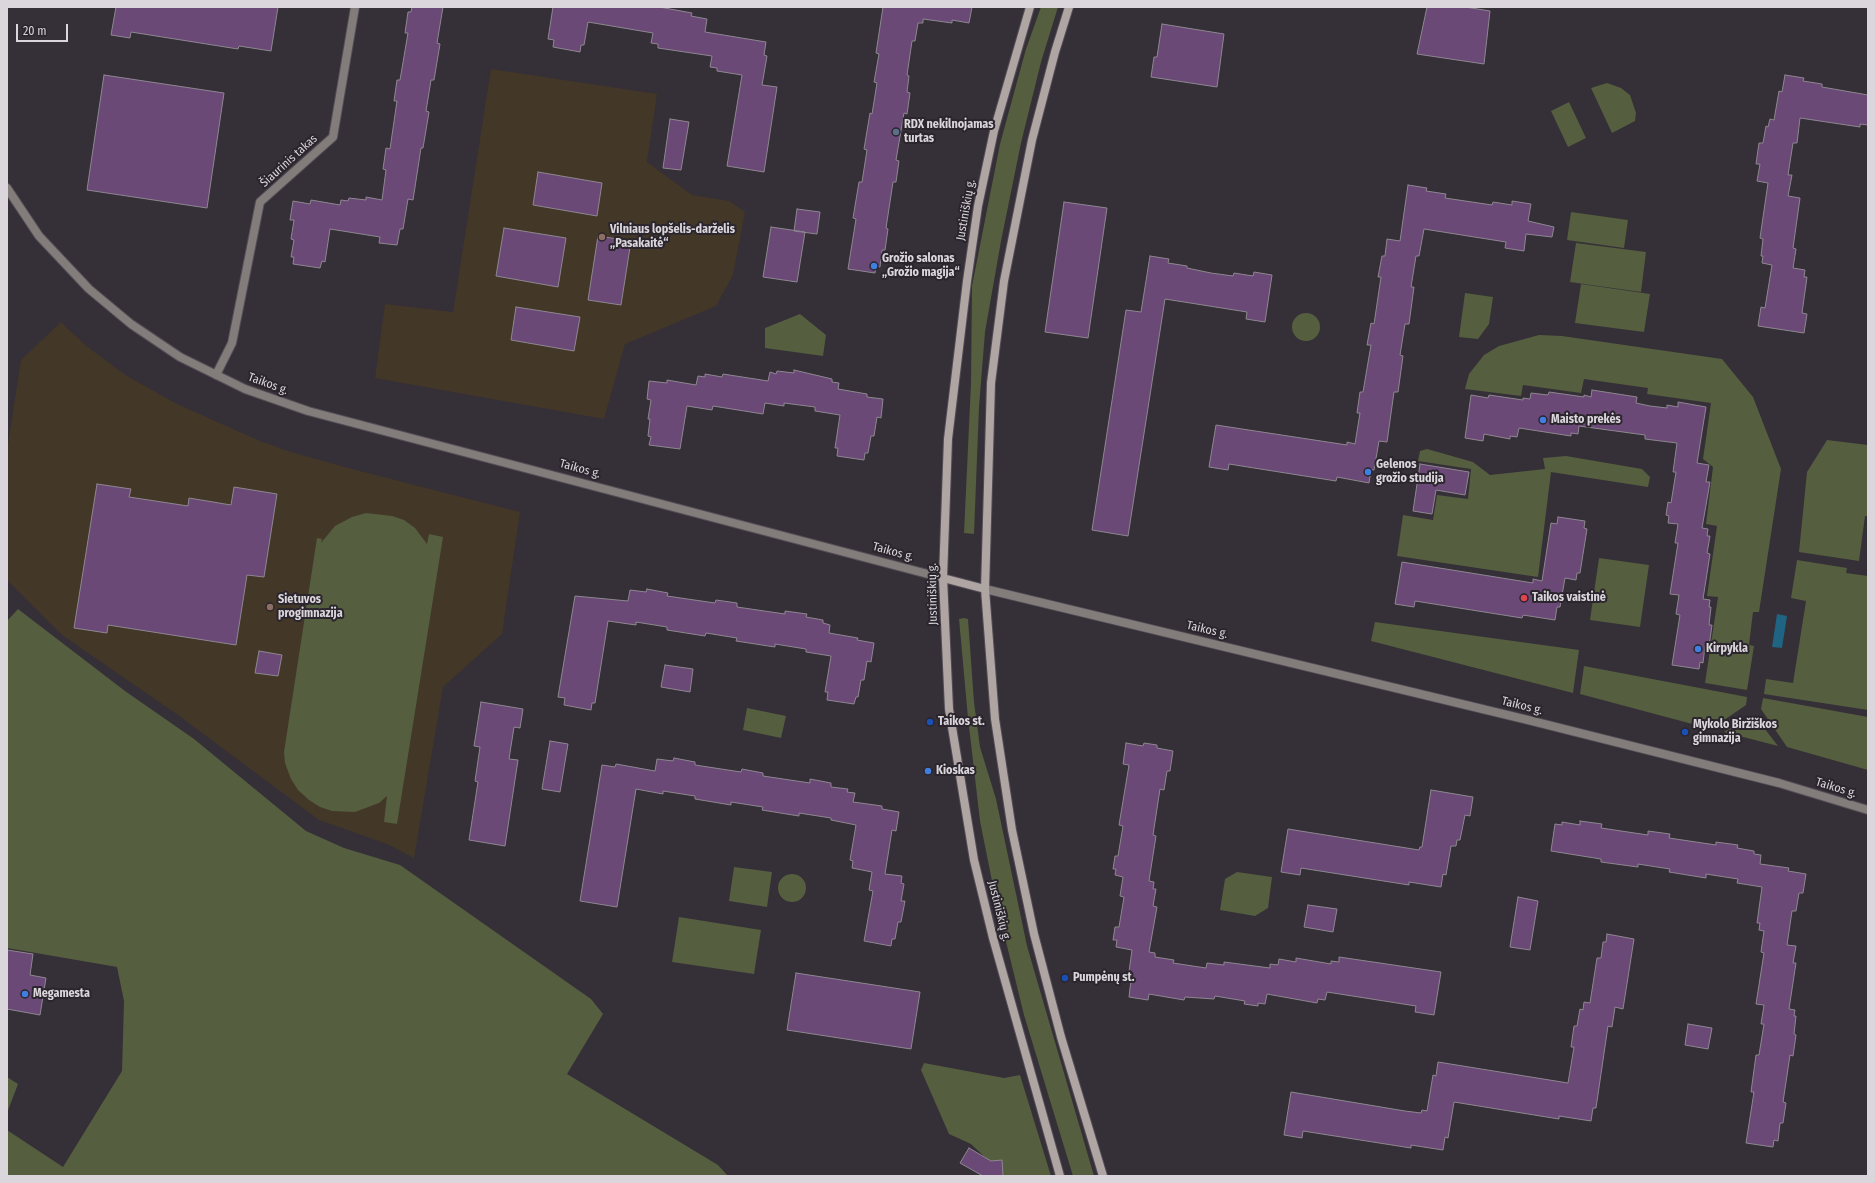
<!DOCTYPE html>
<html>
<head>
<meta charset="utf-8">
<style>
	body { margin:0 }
	#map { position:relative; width:1875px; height:1183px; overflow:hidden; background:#352f37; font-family:"Fira Sans Condensed",sans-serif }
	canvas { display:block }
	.frame { position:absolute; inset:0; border:8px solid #dad6db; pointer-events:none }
	.scale { position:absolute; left:16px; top:24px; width:52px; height:18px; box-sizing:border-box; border:2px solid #dad6db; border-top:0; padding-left:5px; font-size:12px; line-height:14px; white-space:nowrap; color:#dad6db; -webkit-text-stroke:3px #2b252d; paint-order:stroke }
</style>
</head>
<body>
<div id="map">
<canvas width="1875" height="1183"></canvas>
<div class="frame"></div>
<div class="scale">20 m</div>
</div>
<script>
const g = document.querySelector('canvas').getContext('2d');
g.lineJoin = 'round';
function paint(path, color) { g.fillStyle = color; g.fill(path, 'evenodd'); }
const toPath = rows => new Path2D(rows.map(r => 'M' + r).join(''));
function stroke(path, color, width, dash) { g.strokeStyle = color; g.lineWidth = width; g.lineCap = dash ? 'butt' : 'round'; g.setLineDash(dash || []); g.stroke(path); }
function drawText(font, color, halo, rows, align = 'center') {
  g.font = font + ' "Fira Sans Condensed",sans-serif'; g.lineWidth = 4; g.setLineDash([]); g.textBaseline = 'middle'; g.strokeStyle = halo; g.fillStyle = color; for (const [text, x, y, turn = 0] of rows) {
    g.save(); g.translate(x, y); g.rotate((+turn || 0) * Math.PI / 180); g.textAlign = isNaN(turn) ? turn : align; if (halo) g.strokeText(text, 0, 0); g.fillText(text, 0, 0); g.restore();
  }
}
paint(toPath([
	[491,69,657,94,647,162,692,195,729,201,745,212,733,275,716,306,625,344,604,419,375,378,385,304,453,312],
	[61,322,85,345,127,376,177,404,260,441,291,452,352,469,520,512,502,634,443,687,414,858,387,844,319,820,178,715,62,635,7,580,7,451,21,360]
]), '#433728');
paint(toPath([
	[1041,7,1058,7,1041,62,1021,143,1001,241,985,332,979,407,974,534,964,533,971,383,972,286,1000,144,1026,49],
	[1607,83,1621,88,1630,95,1636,113,1635,121,1612,133,1591,88],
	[1569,102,1586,138,1568,147,1551,111],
	[1571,212,1628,220,1624,248,1567,240],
	[1576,243,1646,252,1641,292,1570,282],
	[1581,284,1650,294,1644,332,1575,323],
	[1465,293,1493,297,1489,324,1478,339,1459,337],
	'1292 327a14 14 0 1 1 28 0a14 14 0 1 1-28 0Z',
	[800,314,826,335,823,356,765,348,765,328],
	[1539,335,1562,336,1722,359,1753,397,1781,469,1759,612,1753,612,1749,645,1754,646,1747,690,1705,683,1718,597,1707,596,1717,526,1706,524,1713,467,1703,459,1711,403,1647,394,1648,388,1584,379,1581,393,1523,385,1521,396,1465,389,1469,374,1484,355,1499,346],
	[1827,440,1868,445,1868,516,1865,516,1859,561,1799,552,1807,472],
	[1427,449,1473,462,1490,475,1545,469,1543,458,1566,456,1642,469,1650,477,1648,487,1551,472,1538,577,1397,556,1403,515,1433,520,1437,495,1468,499,1471,469,1418,461,1420,451],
	[366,513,392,516,404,520,415,528,427,544,429,534,443,537,397,824,384,822,387,796,379,803,355,812,332,811,320,807,309,800,298,790,291,779,285,763,284,752,317,538,322,539,321,543,335,526,352,517],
	[1599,558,1649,565,1640,627,1590,620],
	[1797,560,1847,568,1846,573,1868,576,1868,710,1764,694,1766,679,1793,683,1806,601,1791,598],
	[18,609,125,691,194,739,306,831,344,848,400,865,591,999,603,1014,567,1074,718,1165,728,1176,7,1176,7,1130,63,1167,122,1071,124,1001,117,967,7,948,7,621],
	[964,618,968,619,974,702,980,747,996,799,1027,946,1094,1176,1073,1176,1024,1015,996,901,980,821,968,718,959,619],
	[1375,622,1579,650,1573,693,1371,641],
	[1584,666,1747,697,1746,705,1711,729,1580,694],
	[1763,698,1868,717,1868,770,1787,747,1761,709],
	[747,708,786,716,781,738,743,730],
	[1745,719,1758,720,1778,746,1724,732],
	[734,867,772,872,767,907,729,901],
	[1237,872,1272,877,1268,908,1255,916,1220,910,1225,879],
	'778 888a14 14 0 1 1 28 0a14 14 0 1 1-28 0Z',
	[679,917,761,930,754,974,672,962],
	[924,1063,1004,1078,1020,1075,1051,1176,987,1176,989,1161,971,1144,949,1134,921,1070],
	[7,1077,18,1084,7,1113]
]), '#555e3f');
paint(toPath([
	[1777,614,1787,616,1782,648,1772,647]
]), '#1f6482');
const building = toPath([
	[116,7,278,7,271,51,239,46,238,49,131,32,130,38,111,35,116,7],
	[412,7,443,7,437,43,440,44,434,80,431,80,426,111,429,112,423,148,421,148,413,200,408,199,403,229,400,229,397,245,379,243,380,237,330,229,325,262,322,261,320,268,293,264,294,257,291,257,294,240,291,239,294,220,290,220,293,201,310,204,311,200,340,205,341,200,348,201,349,198,366,200,366,197,382,200,386,170,383,169,386,148,390,149,397,101,394,101,397,80,400,80,408,33,405,33,408,12,411,12,412,7],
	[553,7,659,7,692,13,691,16,707,19,705,32,766,42,764,55,767,56,762,85,777,87,764,172,727,166,742,75,717,71,717,68,710,67,712,56,658,48,658,44,651,43,653,33,588,22,584,45,581,45,580,52,553,47,554,40,548,39,553,7],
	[883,7,972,7,969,23,952,20,952,23,923,19,923,23,918,23,915,41,912,41,907,75,909,76,907,92,910,93,907,114,904,113,896,160,899,161,896,182,893,182,886,228,888,229,885,250,882,250,880,267,876,266,875,273,848,269,856,219,853,218,859,182,862,182,867,150,864,149,870,113,872,114,877,83,874,82,879,54,876,53,883,7],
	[1427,7,1465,7,1490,11,1484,64,1417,54,1427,7],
	[1162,24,1224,34,1217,87,1151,77,1154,57,1157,57,1162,24],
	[104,75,224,93,207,208,87,190,104,75],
	[1785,75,1804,78,1803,81,1822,84,1822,87,1868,95,1868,125,1860,124,1860,127,1800,118,1797,143,1793,143,1788,175,1792,175,1788,196,1800,198,1793,248,1796,249,1793,268,1805,270,1804,277,1807,277,1802,313,1807,314,1804,333,1758,326,1761,307,1765,308,1772,265,1762,263,1763,256,1761,256,1763,239,1760,238,1768,183,1757,181,1760,164,1756,164,1759,143,1763,143,1766,126,1768,127,1770,119,1774,120,1779,91,1782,92,1785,75],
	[670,119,689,122,681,170,663,168,670,119],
	[538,172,602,183,597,216,533,205,538,172],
	[1408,185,1427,188,1426,191,1446,194,1445,198,1492,205,1493,202,1512,205,1512,201,1531,204,1528,221,1554,227,1552,237,1526,234,1524,251,1505,248,1506,242,1424,229,1419,256,1416,256,1411,287,1414,287,1409,324,1405,324,1400,355,1403,356,1398,392,1394,392,1387,442,1379,441,1374,470,1371,470,1369,483,1337,477,1336,481,1229,464,1228,470,1209,467,1216,425,1347,445,1347,442,1355,444,1360,413,1357,413,1360,392,1363,392,1371,345,1367,345,1371,323,1374,324,1381,277,1378,277,1382,256,1385,256,1387,239,1400,241,1408,185],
	[1064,202,1107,208,1088,338,1045,332,1064,202],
	[797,209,820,212,817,234,794,231,797,209],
	[771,227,805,232,797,282,763,277,771,227],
	[504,228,566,238,558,287,496,276,504,228],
	[598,236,631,241,621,305,588,300,598,236],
	[1150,256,1169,259,1168,263,1187,266,1187,268,1211,273,1233,276,1234,273,1253,276,1254,272,1272,275,1265,322,1246,319,1247,312,1165,299,1128,536,1092,530,1126,310,1141,312,1150,256],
	[516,307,580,317,574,351,511,340,516,307],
	[794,370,832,379,832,382,839,383,838,389,867,394,867,397,883,399,881,418,877,417,874,436,871,436,868,453,865,453,864,460,837,456,838,448,835,448,840,415,815,411,815,407,784,403,784,406,765,403,763,414,713,406,712,410,687,406,680,449,649,445,651,437,648,436,650,419,648,419,651,400,647,399,649,381,667,383,667,380,696,385,698,376,705,377,705,374,722,377,723,374,768,381,770,372,776,374,777,371,794,373,794,370],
	[1592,390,1637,397,1636,403,1650,406,1667,408,1667,405,1678,407,1678,402,1706,407,1697,463,1709,465,1706,482,1710,482,1702,528,1708,529,1707,536,1710,536,1707,553,1710,554,1703,599,1710,600,1709,607,1711,607,1709,625,1712,625,1709,647,1705,646,1703,663,1700,662,1699,669,1672,665,1680,615,1676,614,1679,595,1670,594,1678,543,1675,543,1678,524,1668,523,1669,516,1666,515,1668,502,1671,503,1676,472,1673,472,1677,443,1645,439,1645,435,1579,426,1578,434,1571,433,1571,436,1519,428,1517,437,1510,436,1510,439,1484,434,1483,441,1465,438,1471,395,1488,398,1489,395,1523,400,1523,398,1530,399,1531,393,1548,395,1549,392,1584,397,1584,395,1591,397,1592,390],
	[1420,464,1469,472,1465,495,1436,490,1432,514,1413,511,1420,464],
	[97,484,131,489,129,497,188,506,189,498,231,505,234,487,277,494,264,577,247,575,236,645,108,625,107,633,74,628,97,484],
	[1558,517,1585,521,1584,528,1587,529,1580,573,1577,573,1576,580,1565,578,1560,607,1557,607,1555,620,1523,615,1522,618,1415,601,1414,607,1395,604,1402,562,1533,583,1533,579,1542,581,1551,523,1557,524,1558,517],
	[647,589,668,593,667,596,715,603,716,600,737,603,737,607,785,614,785,611,807,614,806,617,823,620,823,623,830,625,829,633,858,638,857,640,874,643,871,662,867,661,864,680,861,680,858,697,856,697,854,704,827,700,828,692,825,692,831,656,806,652,806,649,775,644,775,647,736,641,737,638,706,633,705,636,667,630,667,627,636,622,636,625,608,621,595,703,592,703,591,710,564,705,565,698,558,697,575,596,628,601,630,590,646,592,647,589],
	[259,651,282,655,278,676,255,673,259,651],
	[665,665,693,669,690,692,661,687,665,665],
	[481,702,523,709,520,728,514,727,509,759,518,760,505,846,469,840,478,782,475,781,480,747,474,746,481,702],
	[550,741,568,744,560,792,542,789,550,741],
	[1126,743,1143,746,1144,743,1157,745,1157,748,1173,751,1170,771,1167,771,1164,790,1160,789,1153,835,1156,836,1149,881,1154,882,1153,889,1156,889,1153,906,1157,907,1149,952,1155,953,1155,957,1174,960,1173,963,1206,968,1207,963,1224,965,1224,962,1270,968,1270,964,1278,965,1279,959,1296,962,1296,958,1331,964,1331,961,1339,962,1339,957,1441,972,1434,1015,1415,1012,1416,1006,1327,992,1325,1000,1318,999,1317,1003,1267,994,1265,1004,1258,1003,1258,1006,1244,1004,1245,1001,1215,996,1214,999,1185,997,1184,1000,1149,994,1148,1000,1129,997,1131,980,1128,979,1132,950,1116,947,1117,940,1113,940,1115,927,1119,927,1124,897,1120,896,1123,877,1115,875,1116,869,1113,869,1115,856,1118,856,1123,826,1119,825,1129,765,1123,764,1126,743],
	[674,758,695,762,695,765,741,772,742,769,763,773,763,776,810,783,810,779,831,783,831,787,848,789,847,792,855,793,853,802,882,806,882,809,899,812,896,831,892,830,885,874,902,876,901,883,904,884,901,901,905,901,901,922,898,922,895,939,892,939,891,946,864,941,873,891,869,890,872,872,852,868,853,861,850,860,856,825,831,820,831,818,799,813,799,816,762,810,763,807,731,802,731,805,695,799,695,796,663,791,663,794,636,789,617,907,580,901,602,765,615,767,616,764,655,771,657,759,673,761,674,758],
	[1431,790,1473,797,1470,816,1465,815,1460,840,1457,840,1456,846,1451,846,1446,875,1443,874,1441,887,1409,882,1409,885,1301,868,1300,875,1281,872,1288,829,1419,850,1420,847,1422,847,1431,790],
	[1580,821,1602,824,1601,828,1648,835,1648,831,1670,834,1669,838,1716,845,1716,842,1738,845,1737,848,1754,851,1754,854,1761,855,1760,864,1789,868,1788,871,1806,874,1803,893,1799,893,1796,911,1792,911,1787,945,1796,946,1793,963,1796,963,1789,1009,1795,1010,1794,1016,1796,1016,1794,1034,1796,1035,1793,1056,1790,1055,1783,1102,1786,1103,1783,1123,1780,1123,1778,1141,1774,1140,1773,1147,1746,1143,1754,1092,1751,1092,1756,1055,1759,1055,1764,1024,1761,1024,1764,1005,1756,1004,1764,953,1761,952,1764,931,1759,930,1760,923,1757,923,1762,887,1737,883,1738,879,1706,874,1706,878,1669,872,1670,869,1638,864,1638,867,1601,862,1601,859,1551,851,1555,824,1562,825,1562,822,1580,825,1580,821],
	[1518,897,1538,901,1530,950,1510,947,1518,897],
	[1308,905,1337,909,1333,932,1304,927,1308,905],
	[1607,934,1634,939,1623,1009,1615,1007,1612,1027,1608,1026,1596,1108,1593,1108,1591,1121,1559,1116,1559,1119,1454,1102,1448,1138,1445,1137,1443,1150,1411,1145,1411,1148,1303,1131,1302,1138,1284,1135,1291,1092,1405,1111,1421,1113,1422,1110,1427,1111,1433,1075,1436,1076,1438,1062,1568,1083,1574,1047,1571,1047,1574,1026,1577,1026,1580,1009,1583,1010,1584,1002,1590,1003,1597,958,1601,958,1603,942,1606,942,1607,934],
	[7,950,33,954,30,975,46,978,40,1015,7,1009,7,950],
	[796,973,920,992,911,1049,787,1030,796,973],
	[1688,1024,1712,1028,1708,1049,1685,1045,1688,1024],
	[969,1148,991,1161,1002,1160,1003,1176,983,1176,960,1163,969,1148]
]);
paint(building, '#6a4977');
stroke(building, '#8e8790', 1);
const street = toPath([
	[7,188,39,236,89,289,131,324,180,357,245,389,308,411,943,578],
	[216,375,232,343,260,202,333,137,355,7],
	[985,589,1528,720,1779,783,1868,810]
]);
const secondary = toPath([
	[1030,7,994,131,978,206,967,281,948,439,943,578,949,709,974,860,993,938,1060,1176],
	[1069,7,1055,52,1032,140,1004,281,991,383,985,589,995,719,1012,830,1034,934,1061,1037,1103,1176],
	[943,578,985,589]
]);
stroke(street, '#534d55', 10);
stroke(secondary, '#534d55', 10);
stroke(street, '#827c7b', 8);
stroke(secondary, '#afa6a4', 8);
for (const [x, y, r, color] of [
	[896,132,4,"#5c6f8a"],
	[602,237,4,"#8d6e63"],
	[874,266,4,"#3f7fe0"],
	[1543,420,4,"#3f7fe0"],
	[1368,472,4,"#3f7fe0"],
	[1524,598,4,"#e0444e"],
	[270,607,4,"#8d6e63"],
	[1698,649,4,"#3f7fe0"],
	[930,722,4,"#1a4fb4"],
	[1685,732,4,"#1a4fb4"],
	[928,771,4,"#3f7fe0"],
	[1065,978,4,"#1a4fb4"],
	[25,994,4,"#3f7fe0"]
]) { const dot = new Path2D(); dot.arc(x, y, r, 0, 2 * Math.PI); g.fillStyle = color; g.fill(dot); stroke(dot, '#2b252d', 1.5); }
drawText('bold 12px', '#dad6db', '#2b252d', [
	["RDX nekilnojamas",904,125],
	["turtas",904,139],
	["Vilniaus lopšelis-darželis",610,230],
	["„Pasakaitė“",610,244],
	["Grožio salonas",882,259],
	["„Grožio magija“",882,273],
	["Maisto prekės",1551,420],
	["Gelenos",1376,465],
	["grožio studija",1376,479],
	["Taikos vaistinė",1532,598],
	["Sietuvos",278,600],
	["progimnazija",278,614],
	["Kirpykla",1706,649],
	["Taikos st.",938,722],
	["Mykolo Biržiškos",1693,725],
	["gimnazija",1693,739],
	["Kioskas",936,771],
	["Pumpėnų st.",1073,978],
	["Megamesta",33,994]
], 'left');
drawText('12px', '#dad6db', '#2b252d', [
	["Šiaurinis takas",289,161,-42],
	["Justiniškių g.",966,210,-80],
	["Taikos g.",268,384,20],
	["Taikos g.",580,469,15],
	["Taikos g.",893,552,15],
	["Justiniškių g.",933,594,-91],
	["Taikos g.",1207,630,13],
	["Taikos g.",1522,706,14],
	["Taikos g.",1836,788,17],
	["Justiniškių g.",999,911,76]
]);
</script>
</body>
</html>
